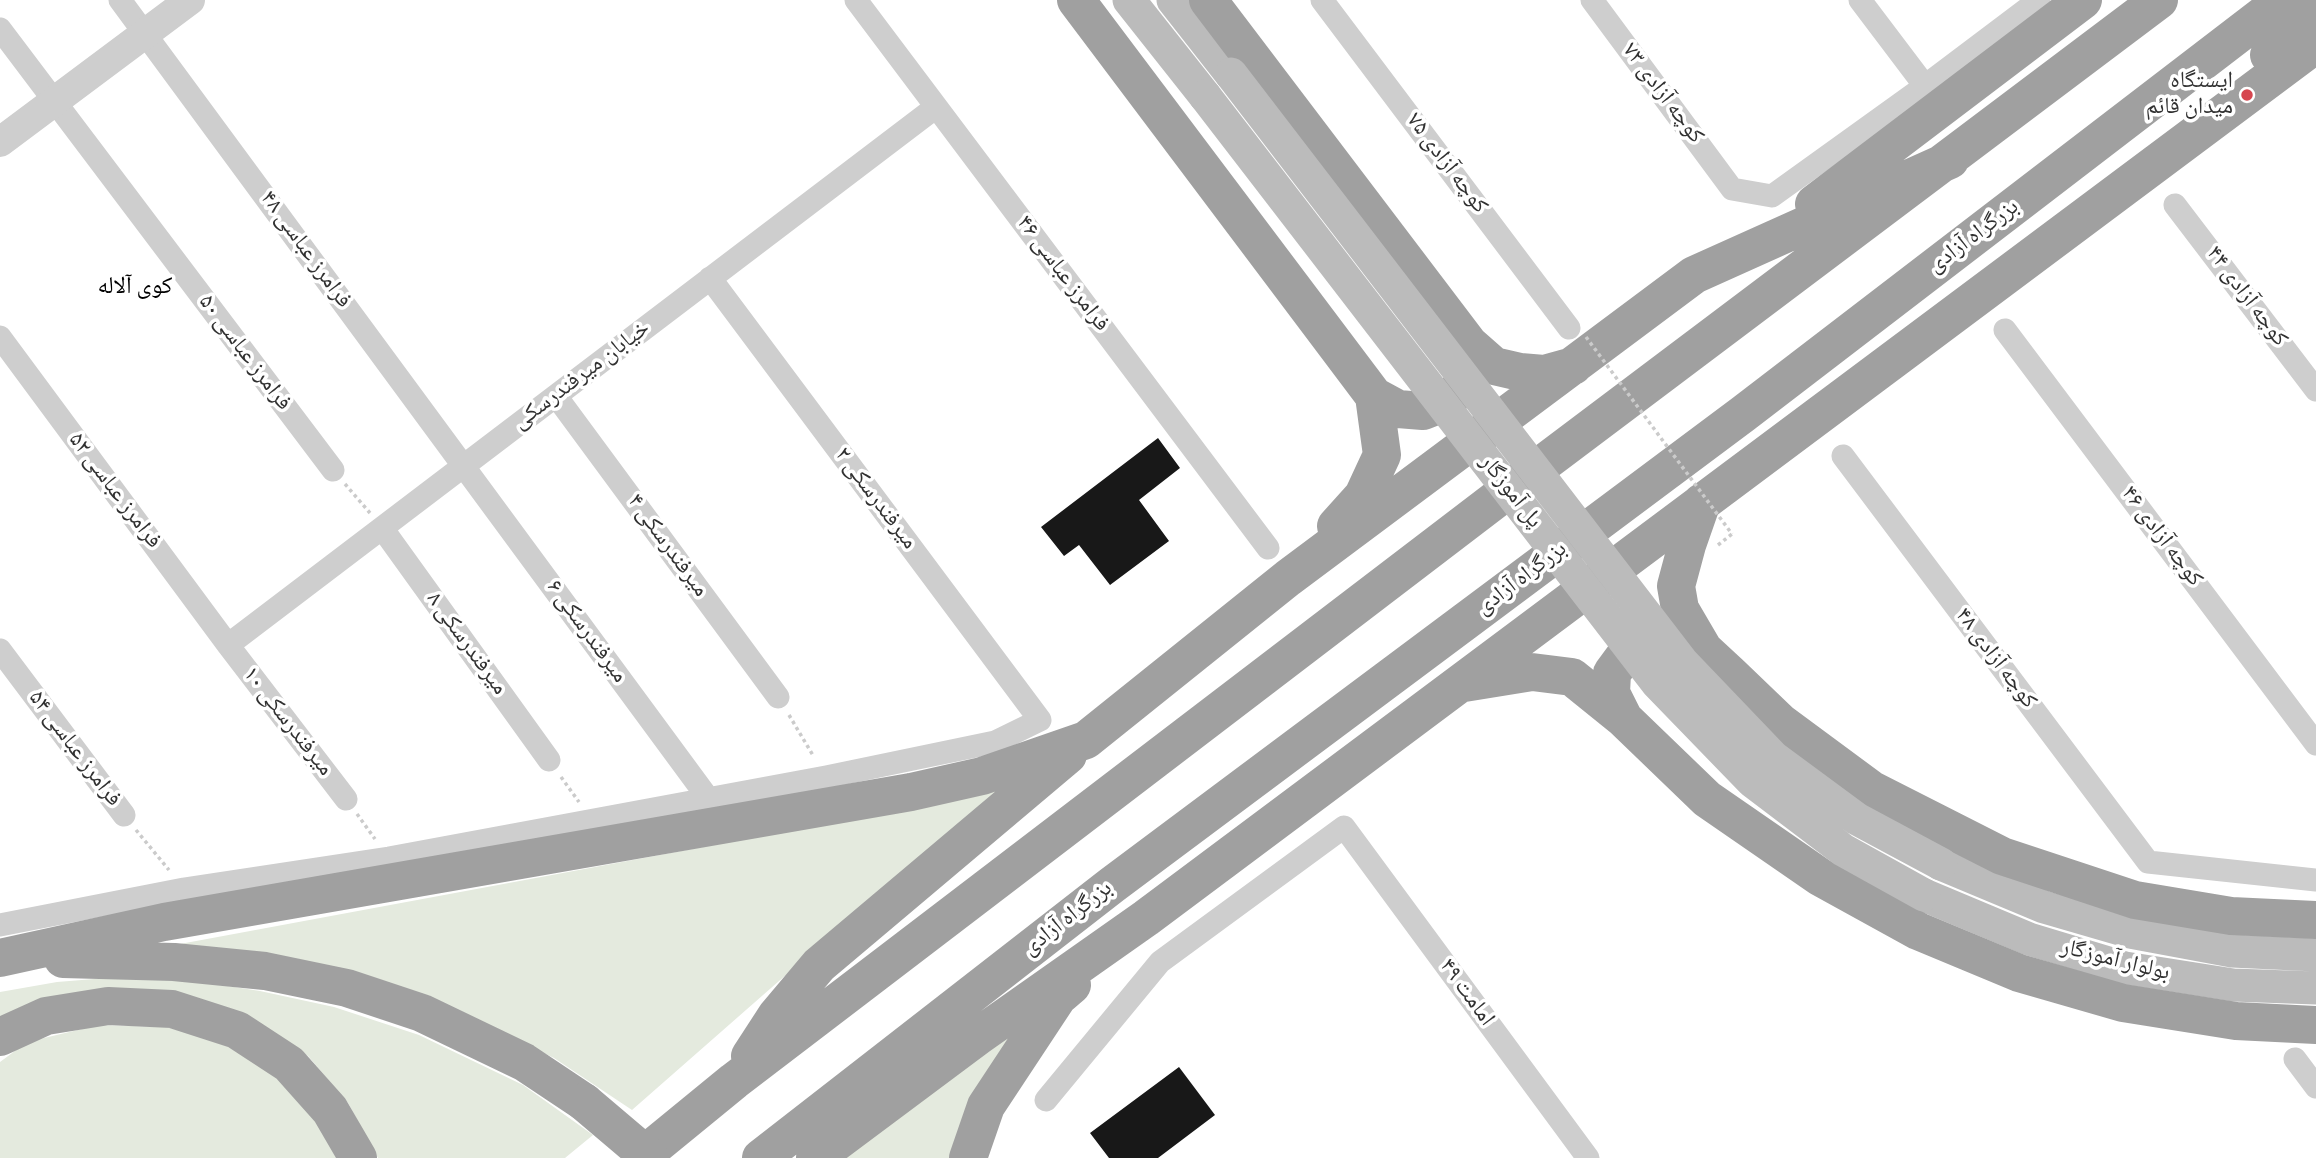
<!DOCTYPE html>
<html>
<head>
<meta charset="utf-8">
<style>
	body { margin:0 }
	canvas { display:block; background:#fff }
</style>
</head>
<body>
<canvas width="2316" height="1158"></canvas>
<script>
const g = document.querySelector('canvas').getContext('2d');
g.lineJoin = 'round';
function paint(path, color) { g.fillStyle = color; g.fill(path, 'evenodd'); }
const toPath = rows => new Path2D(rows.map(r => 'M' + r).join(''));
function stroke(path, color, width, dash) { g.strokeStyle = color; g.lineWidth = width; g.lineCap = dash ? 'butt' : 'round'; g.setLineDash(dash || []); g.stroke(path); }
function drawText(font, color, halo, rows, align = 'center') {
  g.font = font + ' "Source Sans 3","Noto Naskh Arabic",sans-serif'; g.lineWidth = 7; g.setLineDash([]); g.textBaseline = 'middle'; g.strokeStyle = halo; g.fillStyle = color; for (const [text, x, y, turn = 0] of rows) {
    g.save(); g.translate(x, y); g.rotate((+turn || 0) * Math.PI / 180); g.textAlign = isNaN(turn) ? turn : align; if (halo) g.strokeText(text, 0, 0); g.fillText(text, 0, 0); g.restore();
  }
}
paint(toPath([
	[1025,779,836,931,632,1110,554,1058,435,1001,180,944,913,808],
	[119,977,189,980,260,991,334,1007,419,1035,523,1085,593,1135,565,1158,378,1158,348,1103,308,1056,252,1018,0,1017,0,992,57,982],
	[1034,1009,952,1158,841,1158],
	[99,1025,166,1027,223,1042,277,1073,312,1114,340,1158,0,1158,0,1062,27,1042]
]), '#e4eade');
paint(toPath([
	[1158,438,1180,468,1139,500,1169,541,1110,585,1079,545,1064,556,1041,527],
	[1179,1067,1215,1115,1158,1158,1109,1158,1090,1133]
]), '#181818');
stroke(toPath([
	[345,484,370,513],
	[1718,545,1732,534],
	[789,715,814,757],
	[561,777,579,802],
	[357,814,375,839],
	[136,830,169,870]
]), '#cbcbcb', 3.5, [3.5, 3.5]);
stroke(toPath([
	[120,0,708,798],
	[856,0,1268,548],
	[1322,0,1569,328],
	[1592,0,1732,189,1772,196,1925,86,2039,0],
	[1860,0,1925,86],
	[0,29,333,470],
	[2175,205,2316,390],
	[2005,330,2316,744],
	[0,337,228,645,346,799],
	[556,396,778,697],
	[1843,456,2148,862,2316,880],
	[382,528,549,760],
	[228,645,936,107],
	[0,650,124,815],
	[0,925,184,889,389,858,826,777,995,742,1040,720,710,278],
	[2295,1059,2316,1087],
	[1046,1100,1160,962,1344,827,1588,1158]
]), '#cecece', 23);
stroke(toPath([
	[0,142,190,0]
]), '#cecece', 30);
stroke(toPath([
	[1129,0,1205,96],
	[1173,0,1231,74],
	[1941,864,2044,907,2130,932,2232,951,2316,955],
	[1924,895,2029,939,2125,968,2233,985,2316,988]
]), '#bbb', 33);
stroke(toPath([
	[1076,0,1374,396,1398,409,1423,411,1446,402,1463,385,1470,361,1469,344],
	[1208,0,1469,344,1494,366,1520,372,1544,374,1573,366],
	[2269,55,2316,11],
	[1814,204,2083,0],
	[1702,502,1687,545,1676,586,1680,609,1704,650,1731,675,1780,722,1872,790,2002,856,2135,900,2231,916,2316,920],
	[1336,526,1363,496,1382,455,1374,396],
	[1464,683,1532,672,1572,677,1624,719,1707,799,1820,877,1918,931,2019,973,2123,1003,2236,1021,2316,1025],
	[1624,719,1611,693,1612,673,1626,654,1645,639,1661,633],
	[0,958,164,922,911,792,982,776,1086,740,1288,578,1694,275,1950,160],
	[63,959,174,962,265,971,347,988,422,1013,524,1062,584,1102],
	[0,1037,46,1016,108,1006,172,1009,237,1030,289,1064,330,1110,358,1158],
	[750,1056,776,1016,819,965,1068,755],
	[640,1158,734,1081,1516,484,2159,0],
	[761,1158,1112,885,1743,414,2283,0],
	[815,1158,977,1037,1146,918,2316,44],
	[968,1158,986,1106,1058,997,1072,985]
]), '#a0a0a0', 38);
stroke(toPath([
	[1586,337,1732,534]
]), '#cbcbcb', 3.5, [3.5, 3.5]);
stroke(toPath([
	[1231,74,1683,663,1773,757,1857,819,1941,864],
	[1205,96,1657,683,1752,781,1843,850,1924,895]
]), '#bbb', 33);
stroke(toPath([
	[584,1102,650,1158]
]), '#a0a0a0', 38);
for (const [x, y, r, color] of [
	[2247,95,7,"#d6464f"]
]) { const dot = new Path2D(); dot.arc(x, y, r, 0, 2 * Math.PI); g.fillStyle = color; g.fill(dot); stroke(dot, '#fff', 2.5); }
drawText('23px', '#313131', '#fff', [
	["ایستگاه",2233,82],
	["میدان قائم",2233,108]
], 'right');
drawText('23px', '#313131', '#fff', [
	["کوچه آزادی ۷۳",1662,94,53],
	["کوچه آزادی ۷۵",1446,164,53],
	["بزرگراه آزادی",1974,237,-37],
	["فرامرز عباسی ۴۸",305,250,54],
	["فرامرز عباسی ۴۶",1062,274,53],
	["کوچه آزادی ۴۴",2246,297,53],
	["فرامرز عباسی ۵۰",244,353,53],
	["خیابان میرفندرسکی",582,376,-37],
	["فرامرز عباسی ۵۲",114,491,53],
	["پل آموزگار",1510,492,52],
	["میرفندرسکی ۲",875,499,53],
	["کوچه آزادی ۴۶",2161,537,53],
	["میرفندرسکی ۴",667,546,54],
	["بزرگراه آزادی",1522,579,-37],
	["میرفندرسکی ۶",586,632,54],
	["میرفندرسکی ۸",466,644,54],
	["کوچه آزادی ۴۸",1995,659,53],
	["میرفندرسکی ۱۰",287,722,52],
	["فرامرز عباسی ۵۴",74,749,53],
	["بزرگراه آزادی",1068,919,-38],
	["بولوار آموزگار",2115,961,14],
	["امامت ۴۹",1466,993,54]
]);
drawText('24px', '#000', '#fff', [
	["کوی آلاله",135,288]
]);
</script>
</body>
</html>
